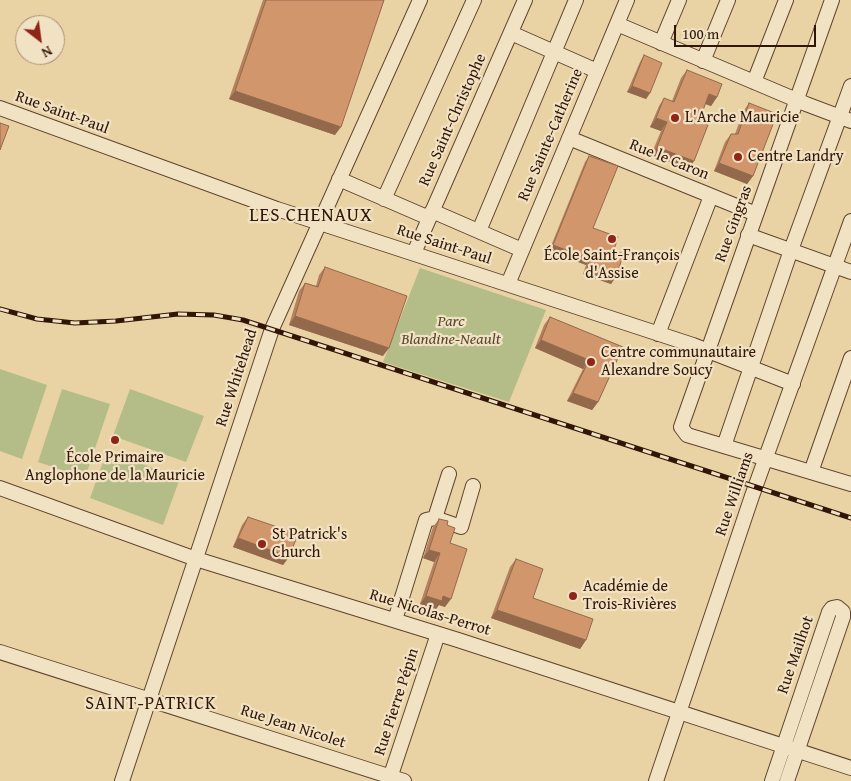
<!DOCTYPE html>
<html>
<head>
<meta charset="utf-8">
<style>
	body { margin:0 }
	#map { position:relative; width:851px; height:781px; overflow:hidden; background:#e9d2a3; font-family:"Gentium Book Plus",serif }
	canvas { display:block }
	.north { position:absolute; left:15px; top:15px; width:50px; height:50px; box-sizing:border-box; background:#f1e2c3; border:1px solid #a49078; border-radius:50%; rotate:150deg; font-size:14px; font-weight:700; line-height:20px; text-align:center; color:#311507 }
	.north::after { content:''; display:block; margin:auto; width:18px; height:22px; background:#8f2418; clip-path:polygon(50% 0,100% 100%,50% 72%,0 100%) }
	.scale { position:absolute; left:674px; top:25px; width:142px; height:22px; box-sizing:border-box; border:2px solid #311507; border-top:0; padding-left:6px; font-size:15px; line-height:18px; white-space:nowrap; color:#311507; -webkit-text-stroke:4px #f1e2c3; paint-order:stroke }
</style>
</head>
<body>
<div id="map">
<canvas width="851" height="781"></canvas>
<div class="north">N</div>
<div class="scale">100 m</div>
</div>
<script>
const g = document.querySelector('canvas').getContext('2d');
g.lineJoin = 'round';
function paint(path, color) { g.fillStyle = color; g.fill(path, 'evenodd'); }
const toPath = rows => new Path2D(rows.map(r => 'M' + r).join(''));
function stroke(path, color, width, dash) { g.strokeStyle = color; g.lineWidth = width; g.lineCap = dash ? 'butt' : 'round'; g.setLineDash(dash || []); g.stroke(path); }
function drawText(font, color, halo, rows, align = 'center') {
  g.font = font + ' "Gentium Book Plus",serif'; g.lineWidth = 4.5; g.setLineDash([]); g.textBaseline = 'middle'; g.strokeStyle = halo; g.fillStyle = color; for (const [text, x, y, turn = 0] of rows) {
    g.save(); g.translate(x, y); g.rotate((+turn || 0) * Math.PI / 180); g.textAlign = isNaN(turn) ? turn : align; if (halo) g.strokeText(text, 0, 0); g.fillText(text, 0, 0); g.restore();
  }
}
paint(toPath([
	[420,268,546,310,509,402,383,362],
	[0,369,47,385,22,459,0,451],
	[62,389,110,404,85,478,38,462],
	[130,389,204,416,186,462,113,436],
	[107,451,180,478,163,525,90,498]
]), '#b4bd88');
const minor = toPath([
	[832,0,681,427,687,435,851,484],
	[617,24,806,104,851,121],
	[511,33,597,71],
	[661,43,679,0],
	[703,61,728,0],
	[754,82,786,0],
	[0,108,277,209,693,345,793,384],
	[569,138,756,214],
	[339,179,429,218],
	[384,199,474,0],
	[432,211,522,250],
	[479,231,576,0],
	[748,235,851,272],
	[414,253,525,0],
	[508,284,627,0],
	[658,334,711,196],
	[724,446,791,250,851,86],
	[811,472,851,358],
	[0,488,196,559,458,640,851,768],
	[435,518,449,474],
	[395,620,426,520,435,518,461,527,473,486],
	[0,652,404,781],
	[122,781,272,329,420,0],
	[389,781,438,634],
	[656,781,752,496,851,221],
	[772,781,829,612,832,608,837,607,843,612,843,617,787,781]
]);
stroke(minor, '#5f442e', 16);
stroke(minor, '#f1e2c3', 14);
const rail = toPath([
	[0,309,37,319,75,323,116,321,178,314,214,315,243,320,851,518]
]);
stroke(rail, '#311507', 5);
stroke(rail, '#f1e2c3', 3, [9]);
paint(toPath([
	[263,0,384,0,335,135,229,99],
	[644,55,650,93,646,99,627,92,640,62],
	[687,70,717,97,711,106,705,104,699,121,694,161,688,170,651,155,661,131,650,127,659,106,664,98,672,101,681,78],
	[749,103,753,176,747,184,714,171,725,142,731,134,735,134,743,112],
	[589,156,593,228,614,250,615,278,611,284,583,274,586,265,549,251,585,162],
	[325,267,383,356,289,325,299,291,305,283,316,286,319,275],
	[550,317,623,347,598,402,592,410,567,401,583,369,535,348,544,325],
	[248,517,289,557,283,565,233,547,242,525],
	[439,519,447,525,450,543,445,607,439,605,436,609,420,604,434,562,423,558,433,527],
	[516,559,533,598,586,640,580,649,491,618,510,567]
]), '#b5815e');
paint(toPath([
	[632,86,650,93,646,99,627,92],
	[235,91,341,127,335,135,229,99],
	[709,94,717,97,711,106,703,103],
	[656,118,667,122,661,131,650,127],
	[657,147,694,161,688,170,651,155],
	[719,163,753,176,747,184,714,171],
	[553,245,590,259,586,265,549,251],
	[587,268,615,278,611,284,583,274],
	[295,316,389,348,383,356,289,325],
	[541,340,589,360,583,369,535,348],
	[573,393,598,402,592,410,567,401],
	[238,538,289,557,283,565,233,547],
	[429,550,440,553,434,562,423,558],
	[426,596,443,596,451,599,445,607,439,605,436,609,420,604],
	[497,610,586,640,580,649,491,618]
]), '#93694c');
const building = toPath([
	[266,0,384,0,341,127,235,91,266,0],
	[644,55,662,63,650,93,632,86,644,55],
	[687,70,722,84,717,97,709,94,699,121,708,125,694,161,657,147,667,122,656,118,664,98,674,102,687,70],
	[749,103,777,114,753,176,719,163,731,134,738,134,749,103],
	[0,123,9,126,0,150,0,123],
	[589,156,618,166,593,228,618,237,614,250,624,254,615,278,587,268,590,259,553,245,589,156],
	[325,267,407,296,389,348,295,316,305,283,318,287,325,267],
	[550,317,623,347,598,402,573,393,589,360,541,340,550,317],
	[248,517,298,534,289,557,238,538,248,517],
	[439,519,448,521,447,525,455,528,450,543,467,549,451,599,443,596,442,601,426,596,440,553,429,550,439,519],
	[516,559,543,569,533,598,593,619,586,640,497,610,516,559]
]);
paint(building, '#d2966d');
stroke(building, '#93694c', 1);
for (const [x, y, r, color] of [
	[675,118,5,"#8f2418"],
	[738,157,5,"#8f2418"],
	[612,239,5,"#8f2418"],
	[591,362,5,"#8f2418"],
	[115,440,5,"#8f2418"],
	[262,544,5,"#8f2418"],
	[573,596,5,"#8f2418"]
]) { const dot = new Path2D(); dot.arc(x, y, r, 0, 2 * Math.PI); g.fillStyle = color; g.fill(dot); stroke(dot, '#f1e2c3', 2); }
drawText('16px', '#311507', '#f1e2c3', [
	["Rue Saint-Paul",62,113,20],
	["Rue Saint-Christophe",453,120,-66],
	["Rue Sainte-Catherine",551,135,-67],
	["Rue le Caron",669,160,22],
	["Rue Gingras",734,224,-70],
	["Rue Saint-Paul",444,245,18],
	["Rue Whitehead",237,378,-72],
	["Rue Williams",735,494,-71],
	["Rue Nicolas-Perrot",430,613,17],
	["Rue Mailhot",796,655,-71],
	["Rue Pierre Pépin",397,702,-72],
	["Rue Jean Nicolet",293,727,18]
]);
drawText('16px', '#311507', '#f1e2c3', [
	["L'Arche Mauricie",685,118],
	["Centre Landry",748,157],
	["École Saint-François",612,256,"center"],
	["d'Assise",612,274,"center"],
	["Centre communautaire",601,353],
	["Alexandre Soucy",601,371],
	["École Primaire",115,458,"center"],
	["Anglophone de la Mauricie",115,476,"center"],
	["St Patrick's",272,535],
	["Church",272,553],
	["Académie de",583,587],
	["Trois-Rivières",583,605]
], 'left');
drawText('italic 16px', '#58472e', '#f1e2c3', [
	["Parc",451,322],
	["Blandine-Neault",451,340]
]);
g.letterSpacing = '1px';
drawText('18px', '#311507', '#f1e2c3', [
	["SAINT-PATRICK",151,704]
]);
g.letterSpacing = '0px';
g.letterSpacing = '1px';
drawText('19px', '#311507', '#f1e2c3', [
	["LES CHENAUX",311,216]
]);
g.letterSpacing = '0px';
</script>
</body>
</html>
